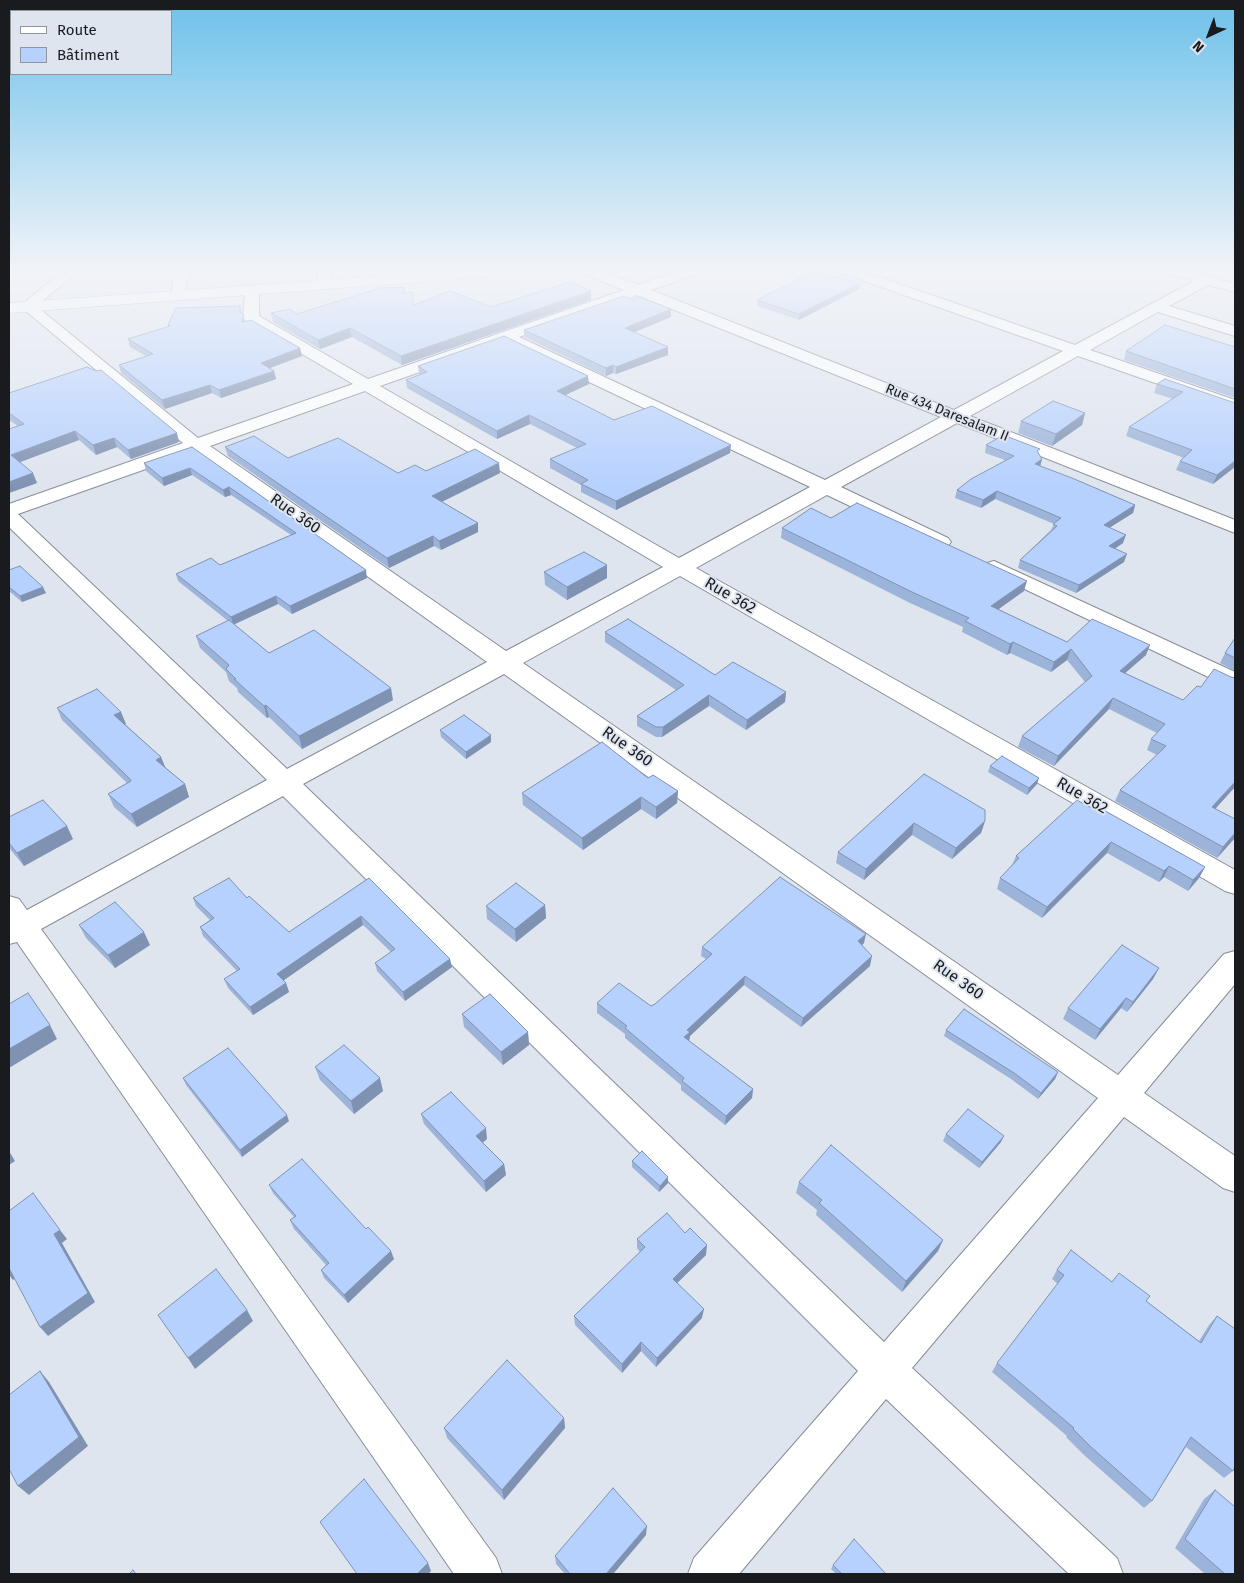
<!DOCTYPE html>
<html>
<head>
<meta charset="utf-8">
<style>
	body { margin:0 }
	#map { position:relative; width:1244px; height:1583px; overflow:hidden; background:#dfe5ef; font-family:"Fira Sans",sans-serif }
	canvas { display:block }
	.frame { position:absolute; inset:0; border:10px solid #191b1e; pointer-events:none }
	.legend { position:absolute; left:10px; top:10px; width:162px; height:65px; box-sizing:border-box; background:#dfe5ef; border:1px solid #90949b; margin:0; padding:6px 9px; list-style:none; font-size:15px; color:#191b1e }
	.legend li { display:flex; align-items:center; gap:10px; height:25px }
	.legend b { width:25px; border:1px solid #90949b }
	.north { position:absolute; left:1184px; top:10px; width:50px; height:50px; -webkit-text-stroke:4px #dfe5ef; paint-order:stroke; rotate:223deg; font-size:14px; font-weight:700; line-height:20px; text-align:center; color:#191b1e }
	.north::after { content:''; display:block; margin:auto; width:18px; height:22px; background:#191b1e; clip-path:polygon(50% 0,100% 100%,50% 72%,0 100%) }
</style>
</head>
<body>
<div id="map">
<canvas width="1244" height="1583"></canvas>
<div class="frame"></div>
<ul class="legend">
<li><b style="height:6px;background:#fff"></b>Route</li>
<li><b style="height:14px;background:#b6d1fe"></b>Bâtiment</li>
</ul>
<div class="north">N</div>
</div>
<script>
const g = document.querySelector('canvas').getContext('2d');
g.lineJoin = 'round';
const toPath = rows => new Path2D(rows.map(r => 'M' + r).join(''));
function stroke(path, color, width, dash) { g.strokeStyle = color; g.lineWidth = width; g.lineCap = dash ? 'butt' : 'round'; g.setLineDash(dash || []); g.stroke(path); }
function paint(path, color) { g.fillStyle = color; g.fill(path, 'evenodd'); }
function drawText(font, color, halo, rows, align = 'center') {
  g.font = font + ' "Fira Sans",sans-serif'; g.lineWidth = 4; g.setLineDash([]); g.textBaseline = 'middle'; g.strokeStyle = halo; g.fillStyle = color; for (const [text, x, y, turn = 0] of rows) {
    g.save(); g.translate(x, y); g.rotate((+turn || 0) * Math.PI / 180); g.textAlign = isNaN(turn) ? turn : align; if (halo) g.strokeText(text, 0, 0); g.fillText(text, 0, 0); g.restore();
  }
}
const minor = toPath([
	[69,266,85,266,36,306,198,438,353,384,246,321,243,318,245,290,247,287,252,286,257,287,259,290,259,316,368,379,624,290,571,269,569,266,588,266,638,285,694,266,714,266,712,269,651,290,954,410,1063,351,830,269,828,266,848,266,1075,345,1194,281,1154,269,1152,266,1174,266,1235,284,1235,292,1208,285,1169,306,1235,326,1235,336,1158,312,1090,350,1235,400,1235,411,1078,356,970,416,1235,520,1235,533,957,423,841,487,948,538,951,542,948,546,941,548,934,546,827,495,696,568,1235,870,1235,894,1225,891,680,576,523,663,1118,1075,1224,954,1235,951,1235,984,1144,1093,1235,1156,1235,1192,1223,1188,1124,1117,912,1368,1117,1558,1123,1574,1069,1574,886,1399,739,1574,688,1574,694,1558,858,1371,283,796,41,929,496,1558,502,1574,454,1574,17,942,9,944,9,896,19,899,27,910,267,780,9,527,9,504,183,443,20,306,69,266],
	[637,295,941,417,825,480,519,337,637,295],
	[505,342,810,487,679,558,380,386,505,342],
	[365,391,663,567,506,651,210,446,365,391],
	[194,452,487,662,287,769,18,514,194,452],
	[504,674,1098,1098,884,1342,303,784,504,674],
	[185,266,201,266,188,277,183,298,173,298,171,295,174,275,185,266],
	[318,266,332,266,331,285,329,288,319,288,317,285,318,266],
	[994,561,1235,672,1235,688,1227,686,987,571,984,567,987,563,994,561]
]);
const primary = toPath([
	[520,266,586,266,584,269,579,270,9,313,9,303,520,266]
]);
stroke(minor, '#878c95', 2);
stroke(primary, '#878c95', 1);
paint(minor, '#fff');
paint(primary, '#fff');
paint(toPath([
	[404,287,405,293,414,305,491,307,591,300,402,365,352,337,320,349,273,322,271,313,297,314],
	[859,289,799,320,757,306,757,300],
	[240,306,241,313,245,321,300,348,302,356,270,368,274,371,276,379,221,398,212,393,165,409,121,373,119,365,146,356,130,347,128,339,168,327,168,325],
	[671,317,634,332,668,355,616,374,613,373,606,376,524,337,524,330],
	[1235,347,1235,398,1124,360,1126,351],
	[418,366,589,384,565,395,614,420,730,453,616,510,581,492,581,485,550,468,550,459,577,448,530,424,497,439,407,388,406,380,420,375,419,374],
	[1157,384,1235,403,1235,467,1213,484,1176,470,1180,461,1184,458,1126,436,1129,427,1173,399,1154,393],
	[9,393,179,442,131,459,117,447,96,455,79,440,20,462,37,483,9,493,9,429,18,426,9,420],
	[1085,413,1082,425,1052,446,1018,433,1021,421],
	[986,445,1038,454,1042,459,1040,466,1135,505,1133,513,1109,528,1123,543,1115,549,1124,562,1076,593,1018,568,1020,560,1051,530,1054,524,995,499,981,508,955,498,957,490,1005,460,985,453],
	[192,447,367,578,292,614,278,604,234,624,269,653,393,700,302,749,269,717,267,718,238,692,237,688,229,681,226,672,200,648,196,636,228,621,178,581,176,574,220,565,291,535,231,495,225,497,192,475,164,486,146,471,144,463],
	[225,447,288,458,398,473,426,471,500,473,442,502,478,523,478,532,441,550,434,546,389,568,228,456],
	[831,518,1024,591,998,609,1067,642,1146,655,1125,673,1183,700,1201,687,1231,677,1235,678,1235,787,1215,809,1235,838,1217,858,1115,801,1120,790,1157,755,1147,750,1151,739,1157,733,1109,709,1054,766,1018,747,1022,736,1085,682,1067,660,1051,672,1010,653,1007,655,962,632,963,627,910,603,781,538,782,528],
	[9,570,46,593,22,602,9,591],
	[544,572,607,578,567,600,545,585],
	[605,632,715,675,786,692,785,702,746,730,709,706,662,737,656,737,637,726,637,716,676,690,605,642],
	[1235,638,1235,671,1220,663,1225,653],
	[57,708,121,712,125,724,161,757,165,767,185,784,189,797,137,827,114,807,108,794,127,783,62,720],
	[440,730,491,742,466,759,441,737],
	[990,766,1037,784,1027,795,988,772],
	[924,774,985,821,981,833,952,859,912,835,864,880,836,863,838,852],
	[648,778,678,791,677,803,656,819,641,809,583,850,523,805,522,793],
	[1077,800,1205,867,1199,878,1188,891,1164,877,1159,882,1107,853,1042,918,997,889,1000,878,1012,865,1016,856],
	[9,817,73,839,24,866,9,848],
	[369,878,452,967,405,1001,377,971,375,963,391,952,363,925,283,980,286,983,289,992,253,1015,228,988,224,979,237,971,203,936,200,927,210,920,196,906,193,898,247,898,289,932],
	[545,905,546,918,516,942,487,919,486,906],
	[79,925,150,945,115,968,86,938],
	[864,943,862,945,870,966,801,1027,744,985,690,1036,689,1041,753,1089,752,1098,725,1125,681,1090,681,1085,625,1038,625,1034,597,1013,597,1003,651,1006,655,1004,706,959,701,956,702,947],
	[1159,968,1153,979,1127,1012,1121,1008,1095,1040,1063,1019,1068,1008],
	[462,1014,528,1032,529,1045,503,1065,464,1027],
	[946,1030,1058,1072,1055,1079,1038,1099,1011,1079,944,1036],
	[315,1067,383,1091,354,1114,320,1080],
	[183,1078,289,1121,242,1157,186,1085],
	[421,1114,487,1139,482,1143,504,1164,506,1175,486,1192,424,1124],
	[946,1134,1001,1142,979,1168,943,1141],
	[632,1161,668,1177,668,1183,659,1192,632,1167],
	[799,1182,943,1240,938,1251,902,1292,816,1215,817,1210,796,1193],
	[269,1185,394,1259,348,1303,324,1278,321,1270,326,1265,294,1229,290,1220,294,1217,273,1193],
	[685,1233,706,1255,677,1283,702,1318,656,1367,641,1351,622,1373,575,1325,574,1316,640,1252,637,1248,637,1239],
	[1057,1270,1112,1282,1146,1301,1199,1341,1209,1325,1217,1316,1233,1471,1224,1478,1186,1447,1152,1501,1144,1508,1084,1455,1066,1437,1067,1436,992,1372,997,1363,1058,1284,1052,1279],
	[564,1418,565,1428,504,1500,447,1438,444,1428],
	[1215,1490,1235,1574,1205,1574,1175,1548,1204,1499],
	[646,1535,613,1574,565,1574,556,1564,555,1556],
	[833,1565,886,1574,836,1574,831,1569]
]), '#9db4da');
paint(toPath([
	[860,283,859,289,799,320,799,314],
	[591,291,591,300,402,365,401,356],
	[671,309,671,317,625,336,625,328],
	[350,328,352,337,320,349,318,340],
	[668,347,668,355,616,374,616,367],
	[300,348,302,356,262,371,261,363],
	[613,365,613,373,606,376,606,368],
	[274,371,276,379,221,398,219,390],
	[588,376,589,384,557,399,557,391],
	[210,385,212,393,165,409,162,400],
	[1085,413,1082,425,1052,446,1056,434],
	[529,415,530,424,497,439,497,431],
	[75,431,79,440,15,464,11,455],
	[177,433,179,442,131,459,128,450],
	[114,438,117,447,96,455,93,445],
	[731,445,730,453,616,510,616,501],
	[1042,459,1040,467,1035,464],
	[1235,461,1235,467,1213,484,1217,475],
	[499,463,500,473,433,506,432,496],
	[190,468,192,475,164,486,162,478],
	[33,473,37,483,9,493,9,482],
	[229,487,231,495,225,497,223,490],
	[997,491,995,499,981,508,983,500],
	[1135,505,1133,513,1101,533,1104,525],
	[478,523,478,532,441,550,439,541],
	[1126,535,1123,543,1106,554,1109,546],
	[433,536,434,546,389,568,387,558],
	[1127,554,1124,562,1076,593,1079,585],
	[607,565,607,578,567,600,567,587],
	[366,570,367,578,292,614,290,606],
	[1027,581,1024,591,989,616,991,606],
	[43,587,46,593,22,602,20,596],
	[276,596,278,604,233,625,231,617],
	[1013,642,1010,653,1007,655,1010,644],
	[1150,645,1146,655,1116,681,1120,671],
	[1071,649,1067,660,1051,672,1054,662],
	[391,688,393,700,302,749,299,736],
	[786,692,785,702,746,730,747,720],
	[709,695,709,706,662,737,663,727],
	[1113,698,1109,709,1054,766,1058,756],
	[266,705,269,717,267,718,264,706],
	[121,712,126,724,119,727,114,715],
	[491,735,491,742,466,759,466,752],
	[161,757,166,769,156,760],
	[1039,778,1037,784,1027,795,1029,788],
	[1235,782,1235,787,1207,818,1212,807],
	[185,784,189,797,137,827,131,814],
	[678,791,677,803,656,819,656,807],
	[641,797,641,809,583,850,582,838],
	[985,821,981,833,952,859,956,848],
	[914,823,912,835,864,880,866,869],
	[67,826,73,839,24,866,17,853],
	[1235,833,1235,838,1217,858,1223,847],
	[1111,842,1107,853,1042,918,1047,907],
	[1169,866,1164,877,1159,882,1164,871],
	[1205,867,1199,878,1188,891,1193,880],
	[545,905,546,918,516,942,515,929],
	[361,916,363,925,280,983,277,974],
	[144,932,150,945,115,968,108,955],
	[866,934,864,943,856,951,858,941],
	[872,956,870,966,801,1027,803,1018],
	[450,959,452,967,405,1001,403,992],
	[1159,968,1153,979,1127,1012,1133,1002],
	[745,976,744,985,690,1036,689,1041,684,1037,687,1030],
	[286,983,289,992,253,1015,250,1007],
	[1126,998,1121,1008,1095,1040,1100,1029],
	[50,1025,57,1039,9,1068,9,1049],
	[528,1032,529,1045,503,1065,501,1052],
	[1058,1072,1055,1079,1038,1099,1041,1093],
	[380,1078,383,1091,354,1114,351,1101],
	[753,1089,752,1098,725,1125,726,1116],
	[287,1115,289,1121,242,1157,240,1150],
	[486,1128,487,1139,478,1147,476,1136],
	[1004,1136,1001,1142,979,1168,982,1162],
	[9,1151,15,1161,9,1165],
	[504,1164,506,1175,486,1192,484,1181],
	[668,1177,668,1183,659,1192,660,1186],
	[60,1230,67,1239,62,1243,95,1302,48,1336,40,1327,54,1234],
	[943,1240,938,1251,902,1292,906,1281],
	[707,1245,706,1255,672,1288,673,1279],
	[391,1251,394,1259,348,1303,344,1295],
	[9,1268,17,1277,13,1280,9,1275],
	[704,1309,702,1318,656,1367,657,1358],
	[247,1310,253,1321,195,1369,188,1358],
	[641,1342,641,1351,622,1373,622,1364],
	[40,1371,49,1382,88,1446,29,1495,18,1486],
	[564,1418,565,1428,504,1500,502,1490],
	[647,1526,646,1535,613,1574,606,1574],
	[428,1563,431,1571,428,1574,417,1574]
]), '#7f92b2');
const building = toPath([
	[815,271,860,283,799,314,757,300,815,271],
	[570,282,591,291,401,356,350,328,318,340,271,313,290,309,297,314,380,288,404,287,403,293,412,292,414,305,450,291,491,307,570,282],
	[624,296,633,300,639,297,671,309,625,328,668,347,616,367,613,365,606,368,524,330,624,296],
	[240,306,240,312,244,315,242,322,251,320,300,348,261,363,274,371,219,390,210,385,162,400,119,365,153,354,128,339,170,326,168,325,176,308,240,306],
	[1165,325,1235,347,1235,389,1126,351,1165,325],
	[504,336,588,376,557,391,614,420,652,406,731,445,616,501,581,484,588,480,550,459,586,444,529,415,497,431,406,380,427,372,418,366,504,336],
	[87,367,96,371,101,370,177,433,128,450,114,438,93,445,75,431,11,455,33,473,9,482,9,429,24,424,9,413,9,393,87,367],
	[1165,379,1235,403,1235,461,1217,475,1180,461,1192,450,1129,427,1183,392,1157,384,1165,379],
	[1053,401,1085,413,1056,434,1021,421,1053,401],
	[1003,435,1040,449,1037,451,1042,459,1035,464,1072,478,1135,505,1104,525,1126,535,1109,546,1127,554,1079,585,1020,560,1057,526,1053,524,1061,518,997,491,983,500,957,490,971,479,1014,456,986,445,1003,435],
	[254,436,288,458,338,438,398,473,415,465,426,471,475,449,499,463,432,496,478,523,439,541,433,536,387,558,225,447,254,436],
	[192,447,366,570,290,606,276,596,231,617,176,574,211,558,220,565,296,533,229,487,223,490,190,468,162,478,144,463,192,447],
	[857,503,1027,581,991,606,1067,642,1092,619,1150,645,1120,671,1183,700,1197,686,1201,687,1214,669,1231,677,1235,678,1235,782,1212,807,1235,819,1235,833,1223,847,1120,790,1166,746,1151,739,1165,724,1113,698,1058,756,1022,736,1092,676,1071,649,1054,662,1013,642,1010,644,965,621,969,618,912,592,782,528,811,508,831,518,857,503],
	[584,552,607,565,567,587,544,572,584,552],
	[20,566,43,587,20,596,9,587,9,570,20,566],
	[628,619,715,675,733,662,786,692,747,720,709,695,663,727,656,727,637,716,684,685,605,632,628,619],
	[229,620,269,653,314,630,391,688,299,736,266,705,264,706,234,679,236,679,226,669,229,665,196,636,229,620],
	[1235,638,1235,658,1225,653,1235,638],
	[97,689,121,712,114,715,161,757,156,760,185,784,131,814,108,794,131,781,130,779,57,708,97,689],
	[464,715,491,735,466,752,440,730,464,715],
	[602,742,648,778,653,775,678,791,656,807,641,797,582,838,522,793,602,742],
	[1002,756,1039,778,1029,788,990,766,1002,756],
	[924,774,985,810,985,821,956,848,914,823,866,869,838,852,924,774],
	[43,800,67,826,17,853,9,843,9,817,43,800],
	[1077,800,1097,811,1100,808,1205,867,1193,880,1169,866,1164,871,1111,842,1047,907,1000,878,1019,858,1016,856,1077,800],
	[780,877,866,934,858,941,872,956,803,1018,745,976,687,1030,690,1032,684,1037,753,1089,726,1116,682,1081,684,1078,625,1028,627,1026,597,1003,619,983,651,1006,655,1004,712,954,702,947,780,877],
	[229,878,247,898,249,896,289,932,369,878,450,959,403,992,375,963,395,949,361,916,277,974,286,983,250,1007,224,979,240,969,200,927,214,918,193,898,229,878],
	[516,883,545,905,515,929,486,906,516,883],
	[115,902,144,932,108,955,79,925,115,902],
	[1122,945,1159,968,1133,1002,1126,998,1100,1029,1068,1008,1122,945],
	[28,993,50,1025,9,1049,9,1004,28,993],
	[490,994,528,1032,501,1052,462,1014,490,994],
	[964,1009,1058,1072,1041,1093,1014,1073,946,1030,964,1009],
	[344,1045,380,1078,351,1101,315,1067,344,1045],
	[228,1048,287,1115,240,1150,183,1078,228,1048],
	[451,1092,486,1128,476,1136,504,1164,484,1181,421,1114,451,1092],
	[968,1109,1004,1136,982,1162,946,1134,968,1109],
	[831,1145,943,1240,906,1281,819,1203,822,1200,799,1182,831,1145],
	[642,1151,668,1177,660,1186,632,1161,642,1151],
	[302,1159,366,1229,368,1227,391,1251,344,1295,321,1270,329,1263,290,1220,296,1216,269,1185,302,1159],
	[33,1193,60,1230,54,1234,88,1293,40,1327,9,1268,9,1211,33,1193],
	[667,1213,685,1233,690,1228,707,1245,673,1279,704,1309,657,1358,641,1342,622,1364,574,1316,645,1247,637,1239,667,1213],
	[1071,1250,1112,1282,1119,1273,1150,1296,1146,1301,1201,1343,1217,1316,1235,1329,1235,1466,1233,1471,1191,1437,1152,1501,1091,1447,1073,1429,1074,1428,997,1363,1064,1275,1057,1270,1071,1250],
	[216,1269,247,1310,188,1358,158,1315,216,1269],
	[507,1360,564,1418,502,1490,444,1428,507,1360],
	[40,1371,79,1437,18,1486,9,1469,9,1395,40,1371],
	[364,1479,428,1563,417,1574,357,1574,320,1522,364,1479],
	[613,1488,647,1526,606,1574,570,1574,555,1556,613,1488],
	[1215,1490,1235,1507,1235,1574,1225,1574,1185,1539,1215,1490],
	[854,1539,886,1574,842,1574,833,1565,854,1539],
	[133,1570,136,1574,129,1574,133,1570]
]);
paint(building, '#b6d1fe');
stroke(building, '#7f92b2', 1);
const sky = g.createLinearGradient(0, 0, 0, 488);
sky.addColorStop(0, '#6dc1ea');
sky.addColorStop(0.55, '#f1f3f8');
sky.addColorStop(1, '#f1f3f800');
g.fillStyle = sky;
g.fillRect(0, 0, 1244, 488);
drawText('14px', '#191b1e', '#dfe5ef', [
	["Rue 434 Daresalam II",947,413,22]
]);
drawText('16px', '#191b1e', '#dfe5ef', [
	["Rue 360",295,514,35],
	["Rue 362",730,596,30],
	["Rue 360",627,747,35],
	["Rue 362",1082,796,30],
	["Rue 360",958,980,35]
]);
</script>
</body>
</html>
